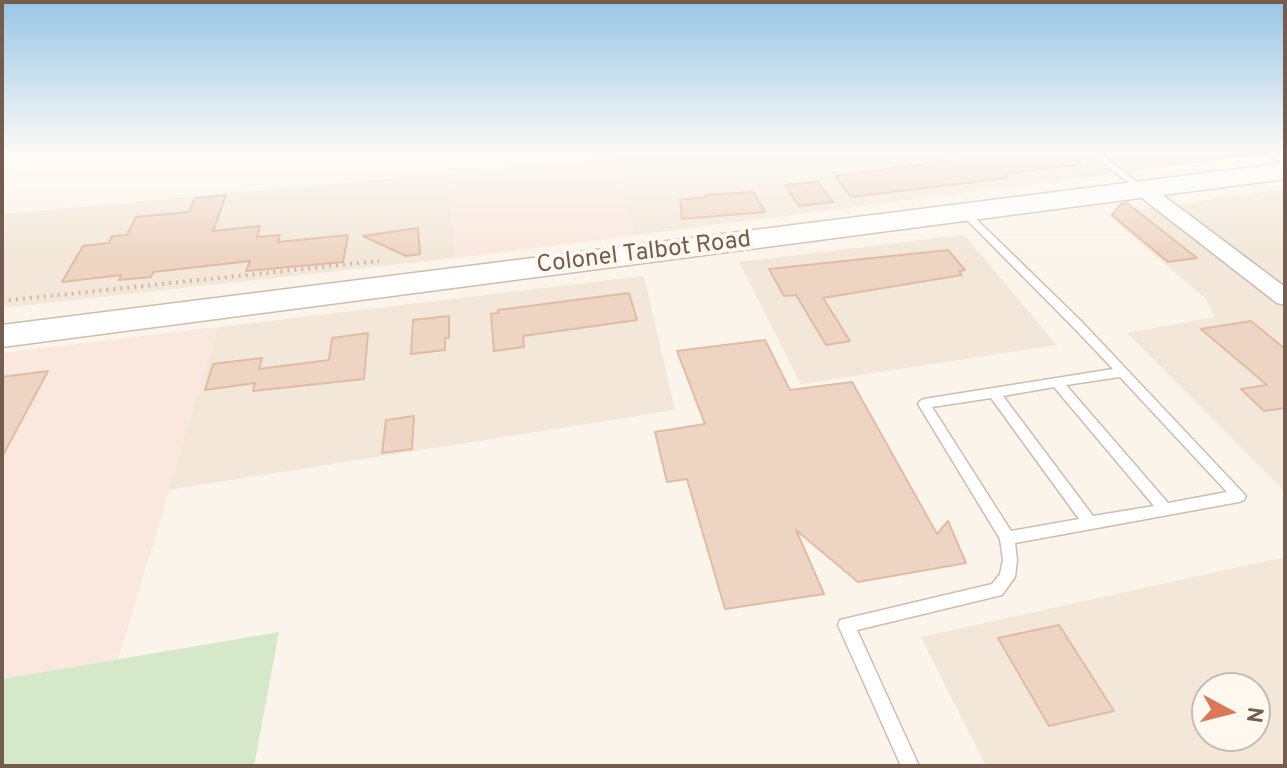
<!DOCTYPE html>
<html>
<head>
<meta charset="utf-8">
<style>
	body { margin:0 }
	#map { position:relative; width:1287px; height:768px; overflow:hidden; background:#fbf4ea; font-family:Overpass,sans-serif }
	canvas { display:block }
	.frame { position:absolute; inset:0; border:4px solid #745c4f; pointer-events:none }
	.north { position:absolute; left:1191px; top:672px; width:80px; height:80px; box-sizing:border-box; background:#fef8f0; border:2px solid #c7bab0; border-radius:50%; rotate:97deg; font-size:22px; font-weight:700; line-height:32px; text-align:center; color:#745c4f }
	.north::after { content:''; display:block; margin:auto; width:28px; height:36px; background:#db7759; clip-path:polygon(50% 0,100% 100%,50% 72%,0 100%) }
</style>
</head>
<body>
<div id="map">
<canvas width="1287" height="768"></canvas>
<div class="frame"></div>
<div class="north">N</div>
</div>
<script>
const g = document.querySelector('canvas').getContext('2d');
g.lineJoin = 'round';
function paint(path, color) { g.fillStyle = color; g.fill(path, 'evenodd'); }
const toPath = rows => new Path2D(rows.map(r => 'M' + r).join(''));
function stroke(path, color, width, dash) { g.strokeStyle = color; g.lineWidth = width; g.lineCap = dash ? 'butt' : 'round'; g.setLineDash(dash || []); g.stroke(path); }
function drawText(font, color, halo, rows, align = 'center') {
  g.font = font + ' Overpass,sans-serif'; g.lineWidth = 8; g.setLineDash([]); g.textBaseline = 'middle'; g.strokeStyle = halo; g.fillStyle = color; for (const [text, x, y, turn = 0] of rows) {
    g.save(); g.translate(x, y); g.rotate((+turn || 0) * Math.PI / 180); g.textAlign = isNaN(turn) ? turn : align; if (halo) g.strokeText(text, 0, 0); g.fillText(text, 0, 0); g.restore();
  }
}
paint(toPath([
	[608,151,1048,151,1082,178,636,235],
	[451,173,454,258,2,308,2,214],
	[1285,189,1285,492,1127,333,1215,317,1206,299,1107,214],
	[964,235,1057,345,801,384,739,262],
	[644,276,675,410,167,490,219,327],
	[1285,557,1285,766,986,766,921,637],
	[1207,688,1255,688,1255,736,1207,736]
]), '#f2e7d8');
paint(toPath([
	[611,158,636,235,454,258,451,173],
	[219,327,118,659,2,679,2,353]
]), '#fae7de');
paint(toPath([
	[1048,151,1285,151,1082,178]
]), '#ece7e2');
paint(toPath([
	[279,632,254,766,2,766,2,679]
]), '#d5e8c9');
const building = toPath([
	[946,151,1079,151,1080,164,1004,174,1007,178,851,197,835,176,956,160,946,151],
	[818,182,833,202,799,206,785,185,818,182],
	[753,192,765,212,682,219,680,200,706,197,705,195,753,192],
	[226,195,213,231,260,226,257,237,280,235,278,242,348,235,343,262,246,271,250,261,153,272,151,277,119,280,121,275,62,282,83,246,109,243,112,236,127,235,136,217,189,212,195,198,226,195],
	[1127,203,1197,258,1168,262,1112,215,1121,204,1127,203],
	[418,228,420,254,406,256,363,236,418,228],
	[948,250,965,270,959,271,962,275,823,298,850,341,826,345,796,295,784,296,769,269,948,250],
	[629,293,637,320,523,336,524,347,494,351,491,314,498,313,498,310,629,293],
	[449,316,449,338,445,338,445,350,411,354,413,320,449,316],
	[1251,321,1285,349,1285,408,1264,411,1241,389,1267,385,1201,329,1251,321],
	[368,333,364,379,253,391,255,383,205,390,213,364,262,358,259,369,329,360,332,338,368,333],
	[765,340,790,390,852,382,937,534,948,521,966,563,858,582,796,530,824,594,725,609,687,479,667,482,655,432,705,424,677,351,765,340],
	[48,371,2,457,2,377,48,371],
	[414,416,412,449,382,453,386,420,414,416],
	[1059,625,1114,711,1049,726,998,638,1059,625]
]);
paint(building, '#eed5c3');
stroke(building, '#e0bca5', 2);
const lane = toPath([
	[1088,151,1097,151,1149,191,1145,194,1142,193,1088,151],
	[1263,151,1272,151,1285,158,1285,165,1263,151],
	[965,210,968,211,1081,321,1246,496,1244,500,1239,502,1015,543,1017,560,1015,577,1002,595,857,630,919,766,901,766,838,625,840,620,992,584,1000,574,1003,560,1000,539,918,404,920,401,924,399,1113,369,1073,327,962,215,960,213,965,210],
	[1120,377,1227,492,1168,503,1066,385,1120,377],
	[1054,387,1154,506,1093,516,1003,396,1054,387],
	[991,398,1079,519,1011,531,932,407,991,398]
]);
const street = toPath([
	[1145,185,1152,187,1285,287,1285,305,1277,303,1138,195,1135,191,1138,187,1145,185]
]);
const secondary = toPath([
	[1285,163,1285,179,2,347,2,325,1285,163]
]);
stroke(lane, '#cdbdb0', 3);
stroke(street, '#cdbdb0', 3);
stroke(secondary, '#cfbdae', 3);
stroke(toPath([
	[2,301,379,261]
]), '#d4b8a6', 4, [2, 5]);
paint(lane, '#fff');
paint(street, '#fff');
paint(secondary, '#fff');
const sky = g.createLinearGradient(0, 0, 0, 258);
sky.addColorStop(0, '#97c5e6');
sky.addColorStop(0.59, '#fdfaf6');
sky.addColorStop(1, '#fdfaf600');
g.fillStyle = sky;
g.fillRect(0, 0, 1287, 258);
drawText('24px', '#745c4f', '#fef8f0', [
	["Colonel Talbot Road",644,254,-7]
]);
</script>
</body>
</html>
